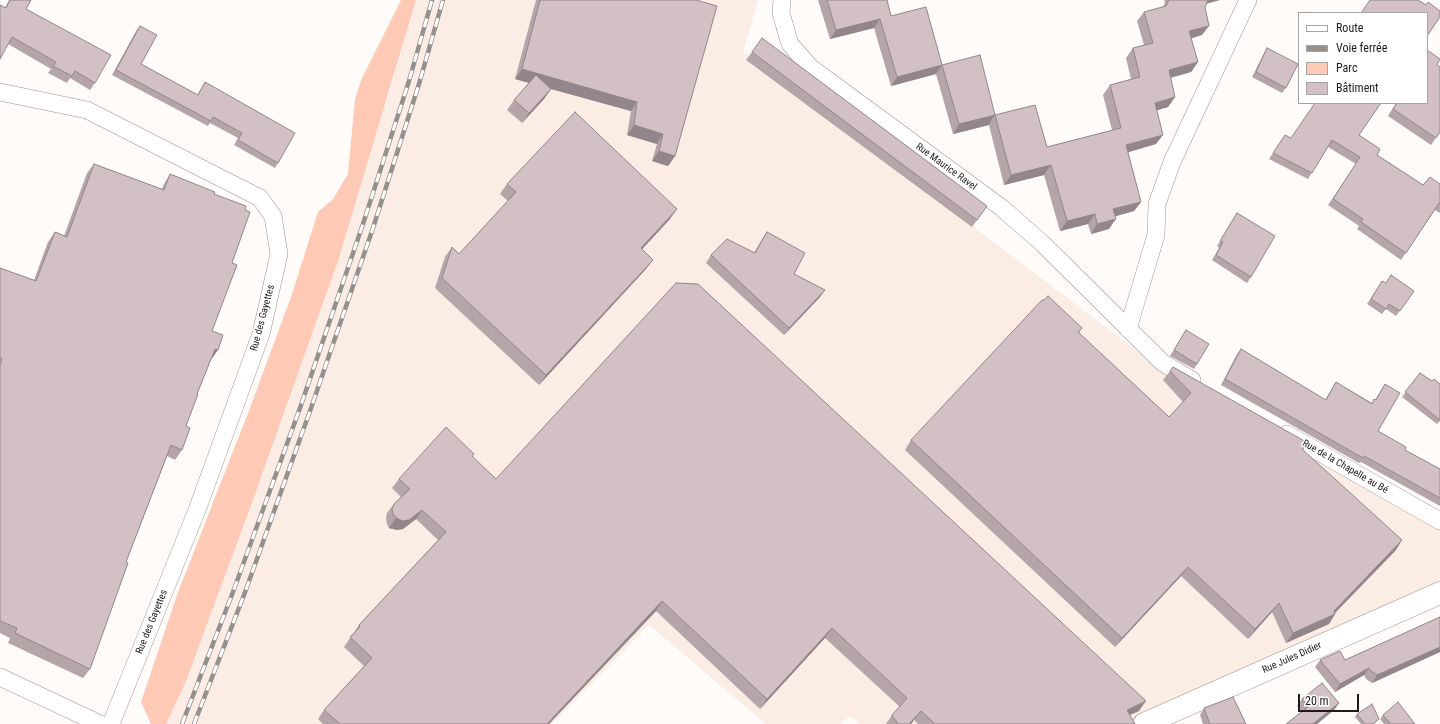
<!DOCTYPE html>
<html>
<head>
<meta charset="utf-8">
<style>
	body { margin:0 }
	#map { position:relative; width:1440px; height:724px; overflow:hidden; background:#fefbf9; font-family:"Roboto Condensed",sans-serif }
	canvas { display:block }
	.legend { position:absolute; left:1298px; top:12px; width:130px; height:92px; box-sizing:border-box; background:#fff; border:1px solid #a6a3a3; margin:0; padding:5px 7px; list-style:none; font-size:12px; color:#201a18 }
	.legend li { display:flex; align-items:center; gap:8px; height:20px }
	.legend b { width:20px; border:1px solid #a6a3a3 }
	.scale { position:absolute; left:1298px; top:694px; width:61px; height:18px; box-sizing:border-box; border:2px solid #201a18; border-top:0; padding-left:5px; font-size:12px; line-height:14px; white-space:nowrap; color:#201a18; -webkit-text-stroke:3px #fff; paint-order:stroke }
</style>
</head>
<body>
<div id="map">
<canvas width="1440" height="724"></canvas>
<ul class="legend">
<li><b style="height:5px;background:#fff"></b>Route</li>
<li><b style="height:5px;background:#94908e"></b>Voie ferrée</li>
<li><b style="height:11px;background:#fecab6"></b>Parc</li>
<li><b style="height:11px;background:#d2c0c5"></b>Bâtiment</li>
</ul>
<div class="scale">20 m</div>
</div>
<script>
const g = document.querySelector('canvas').getContext('2d');
g.lineJoin = 'round';
function paint(path, color) { g.fillStyle = color; g.fill(path, 'evenodd'); }
const toPath = rows => new Path2D(rows.map(r => 'M' + r).join(''));
function stroke(path, color, width, dash) { g.strokeStyle = color; g.lineWidth = width; g.lineCap = dash ? 'butt' : 'round'; g.setLineDash(dash || []); g.stroke(path); }
function drawText(font, color, halo, rows, align = 'center') {
  g.font = font + ' "Roboto Condensed",sans-serif'; g.lineWidth = 3; g.setLineDash([]); g.textBaseline = 'middle'; g.strokeStyle = halo; g.fillStyle = color; for (const [text, x, y, turn = 0] of rows) {
    g.save(); g.translate(x, y); g.rotate((+turn || 0) * Math.PI / 180); g.textAlign = isNaN(turn) ? turn : align; if (halo) g.strokeText(text, 0, 0); g.fillText(text, 0, 0); g.restore();
  }
}
paint(toPath([
	[415,0,758,0,743,52,1153,363,1440,524,1440,588,1139,724,859,724,850,716,840,724,766,724,649,625,552,724,154,724,161,710,391,88]
]), '#fbece6');
paint(toPath([
	[401,0,416,0,339,258,250,508,186,681,166,724,151,724,141,702,177,595,250,408,292,294,318,212,333,199,348,174,355,99,362,78]
]), '#fecab6');
const street = toPath([
	[782,0,781,13,790,44,810,67,1002,208,1043,244,1163,363,1192,380],
	[0,92,87,110,260,198,273,216,279,254,261,334,197,510,111,724],
	[1128,329,1156,235,1157,204,1172,162,1248,0],
	[1287,434,1440,521],
	[0,677,100,724]
]);
const secondary = toPath([
	[1144,724,1440,593]
]);
stroke(street, '#a1928c', 18);
stroke(secondary, '#a1928c', 23);
stroke(street, '#fff', 17);
stroke(secondary, '#fff', 22);
const rail = toPath([
	[182,724,233,592,300,408,363,224,409,81,432,0],
	[194,724,244,595,310,411,373,228,419,84,443,0]
]);
stroke(rail, '#94908e', 4.5);
stroke(rail, '#fff', 3, [9]);
paint(toPath([
	[9,0,31,0,26,9,95,83,90,90,70,78,67,83,48,73,51,69,8,44,5,8],
	[536,0,696,0,675,156,668,166,652,161,657,144,627,135,631,111,551,89,544,99,522,123,507,110,514,100,529,83,515,79],
	[818,0,887,0,891,16,942,65,989,125,953,134,936,74,891,86,874,28,830,39],
	[1164,0,1220,0,1206,4,1205,7,1202,35,1191,38,1198,62,1191,72,1170,78,1175,97,1168,107,1157,110,1156,144,1128,152,1141,202,1134,211,1115,216,1109,229,1091,234,1088,224,1060,231,1044,175,1004,185,989,125,995,115,1047,147,1112,130,1103,95,1110,85,1131,79,1126,58,1133,48,1144,45,1137,21,1144,12,1163,7,1165,3],
	[140,26,141,64,197,95,205,82,278,163,275,168,234,145,238,138,210,123,208,126,112,75,136,31],
	[1267,48,1286,88,1282,93,1252,77,1264,53],
	[752,52,987,206,972,227,746,60],
	[1437,65,1440,132,1431,145,1388,116,1396,103],
	[1285,135,1291,138,1359,135,1377,155,1423,185,1440,184,1440,213,1435,210,1401,260,1357,229,1359,226,1328,205,1356,164,1328,147,1308,179,1269,159],
	[94,164,162,189,164,184,170,174,214,194,245,210,232,263,212,331,211,360,197,394,186,426,182,450,175,460,167,456,126,562,90,669,83,678,8,643,10,638,0,633,0,268,34,280,48,242,55,232,64,236,87,173],
	[507,184,670,219,642,249,646,269,539,385,435,288,445,257,452,247,459,254,508,201,500,194],
	[1237,213,1251,277,1247,283,1212,260,1219,248,1217,246],
	[767,232,794,274,820,297,784,335,706,263,711,255,754,253,762,239],
	[1382,281,1386,283,1414,291,1396,316,1386,309,1382,314,1367,304],
	[1082,328,1079,333,1169,417,1183,402,1163,380,1170,371,1308,443,1303,450,1396,550,1335,613,1335,614,1329,624,1286,643,1272,612,1248,639,1181,576,1115,647,905,450,911,440],
	[1186,330,1197,364,1194,369,1170,356],
	[1241,349,1325,400,1336,382,1372,403,1374,399,1375,400,1385,384,1378,431,1405,450,1440,469,1440,506,1361,462,1359,463,1221,385,1237,354],
	[1420,373,1432,381,1440,384,1440,421,1437,424,1402,397],
	[474,454,472,457,496,479,1139,711,1130,715,1135,724,918,724,914,720,911,724,886,724,892,715,900,707,825,638,760,709,656,611,549,724,323,724,318,719,324,710,364,666,344,647,359,625,438,540,416,519,403,529,397,530,389,528,387,524,386,518,387,513,394,504,401,497,392,488,399,479],
	[1440,617,1440,652,1372,683,1366,679,1364,675,1335,692,1315,667,1320,660,1345,660],
	[1302,699,1339,703,1334,710,1317,724,1286,724,1302,711,1297,706],
	[1204,708,1246,724,1203,724,1200,715],
	[1357,714,1379,719,1374,724,1361,724,1355,717],
	[1383,715,1415,724,1384,724,1380,719]
]), '#b5a5a9');
paint(toPath([
	[1207,0,1220,0,1204,4],
	[880,19,874,28,830,39,836,30],
	[1209,26,1202,35,1183,41,1189,31],
	[1198,62,1191,72,1162,80,1169,70],
	[942,65,936,74,891,86,897,77],
	[522,69,637,102,631,111,551,89,544,99,522,123,529,113,551,89,515,79],
	[1175,97,1168,107,1148,113,1155,103],
	[995,115,989,125,953,134,959,124],
	[634,125,663,134,657,144,627,135],
	[1163,135,1156,144,1119,155,1126,145],
	[659,151,675,156,668,166,652,161],
	[1051,165,1044,175,1004,185,1011,175],
	[1141,202,1134,211,1106,219,1113,209],
	[677,209,670,219,634,258,641,248],
	[1095,214,1088,224,1060,231,1067,221],
	[1116,219,1109,229,1091,234,1097,224],
	[653,260,646,269,539,385,546,375],
	[825,290,820,297,784,335,789,328],
	[215,349,218,350,211,360],
	[422,510,416,519,403,529,397,530,389,528,396,518],
	[1402,540,1396,550,1332,616,1335,614,1329,624,1286,643,1293,633,1334,611],
	[1188,567,1181,576,1115,647,1122,638],
	[662,601,656,611,549,724,547,724],
	[1279,603,1272,612,1248,639,1255,629],
	[832,628,825,638,760,709,767,699],
	[1440,647,1440,652,1372,683,1377,675],
	[1369,668,1364,675,1335,692,1340,684],
	[1146,701,1139,711,1120,719,1127,710],
	[1339,703,1334,710,1317,724,1313,724],
	[921,711,914,720,911,724,909,724]
]), '#93868a');
const building = toPath([
	[10,0,31,0,26,9,111,55,95,83,75,71,72,76,53,66,56,62,12,37,0,59,0,5,6,8,10,0],
	[540,0,696,0,717,6,675,156,659,151,663,134,634,125,637,102,522,69,540,0],
	[827,0,887,0,891,16,926,7,942,65,897,77,880,19,836,30,827,0],
	[1169,0,1208,0,1205,7,1209,26,1189,31,1198,62,1169,70,1175,97,1155,103,1163,135,1126,145,1141,202,1113,209,1116,219,1097,224,1095,214,1067,221,1051,165,1011,175,995,115,1035,105,1047,147,1121,128,1110,85,1140,77,1133,48,1153,43,1144,12,1166,6,1169,0],
	[1370,0,1418,0,1426,5,1428,2,1440,11,1440,17,1427,36,1427,13,1361,13,1370,0],
	[140,26,157,35,141,64,198,95,205,82,295,133,278,163,238,140,242,133,213,117,211,121,116,70,140,26],
	[762,38,987,206,977,220,752,52,762,38],
	[1267,48,1298,64,1286,88,1256,72,1267,48],
	[1427,50,1440,59,1437,65,1440,67,1440,132,1436,138,1393,109,1397,103,1427,103,1427,50],
	[980,55,995,115,959,124,942,65,980,55],
	[536,75,551,89,529,113,514,100,536,75],
	[1315,103,1381,103,1359,135,1380,149,1377,155,1423,185,1430,177,1440,184,1440,204,1439,203,1406,253,1361,222,1363,219,1333,199,1360,157,1332,140,1312,173,1273,153,1285,135,1291,138,1315,103],
	[575,112,677,209,641,248,653,260,546,375,442,278,452,247,459,254,516,192,507,184,575,112],
	[94,164,164,190,170,174,215,192,214,194,246,206,245,210,250,212,232,263,237,265,212,331,223,335,218,350,215,349,197,394,198,394,186,426,190,428,182,450,171,445,126,562,128,563,90,669,15,633,17,628,0,621,0,365,2,359,0,358,0,268,36,281,55,232,67,237,94,164],
	[1237,213,1275,236,1251,277,1216,255,1223,242,1220,241,1237,213],
	[767,232,805,253,794,274,825,290,789,328,711,255,727,239,755,253,767,232],
	[1391,275,1414,291,1400,311,1389,304,1386,309,1371,299,1382,281,1386,283,1391,275],
	[676,283,698,284,1146,701,1127,710,1135,724,935,724,921,711,909,724,898,724,892,715,907,698,832,628,767,699,662,601,547,724,340,724,324,710,372,658,350,637,360,627,359,625,446,532,422,510,409,520,403,521,396,518,393,514,392,509,394,504,410,489,399,479,446,427,474,454,472,456,496,479,676,283],
	[1048,296,1082,328,1078,332,1169,417,1191,393,1170,371,1173,367,1308,443,1302,449,1402,540,1334,611,1335,614,1293,633,1279,603,1255,629,1188,567,1122,638,911,440,1042,300,1044,300,1048,296],
	[1186,330,1209,344,1197,364,1174,350,1186,330],
	[1241,349,1326,400,1336,382,1372,404,1374,399,1376,400,1385,384,1400,393,1378,431,1406,447,1405,450,1440,469,1440,498,1364,456,1363,458,1225,379,1241,349],
	[1420,373,1432,381,1434,379,1440,384,1440,420,1405,392,1420,373],
	[1440,617,1440,647,1377,675,1371,671,1369,668,1340,684,1320,660,1340,651,1345,660,1440,617],
	[1322,683,1339,703,1313,724,1286,724,1308,707,1302,699,1322,683],
	[1233,697,1246,724,1210,724,1204,708,1233,697],
	[1398,702,1415,724,1391,724,1383,715,1398,702],
	[1372,704,1379,719,1373,724,1365,724,1357,714,1372,704]
]);
paint(building, '#d2c0c5');
stroke(building, '#93868a', 1);
drawText('10px', '#201a18', '#fff', [
	["Rue Maurice Ravel",946,167,36],
	["Rue des Gayettes",263,318,-75],
	["Rue de la Chapelle au Bé",1345,467,30],
	["Rue des Gayettes",152,622,-68],
	["Rue Jules Didier",1292,658,-24]
]);
</script>
</body>
</html>
